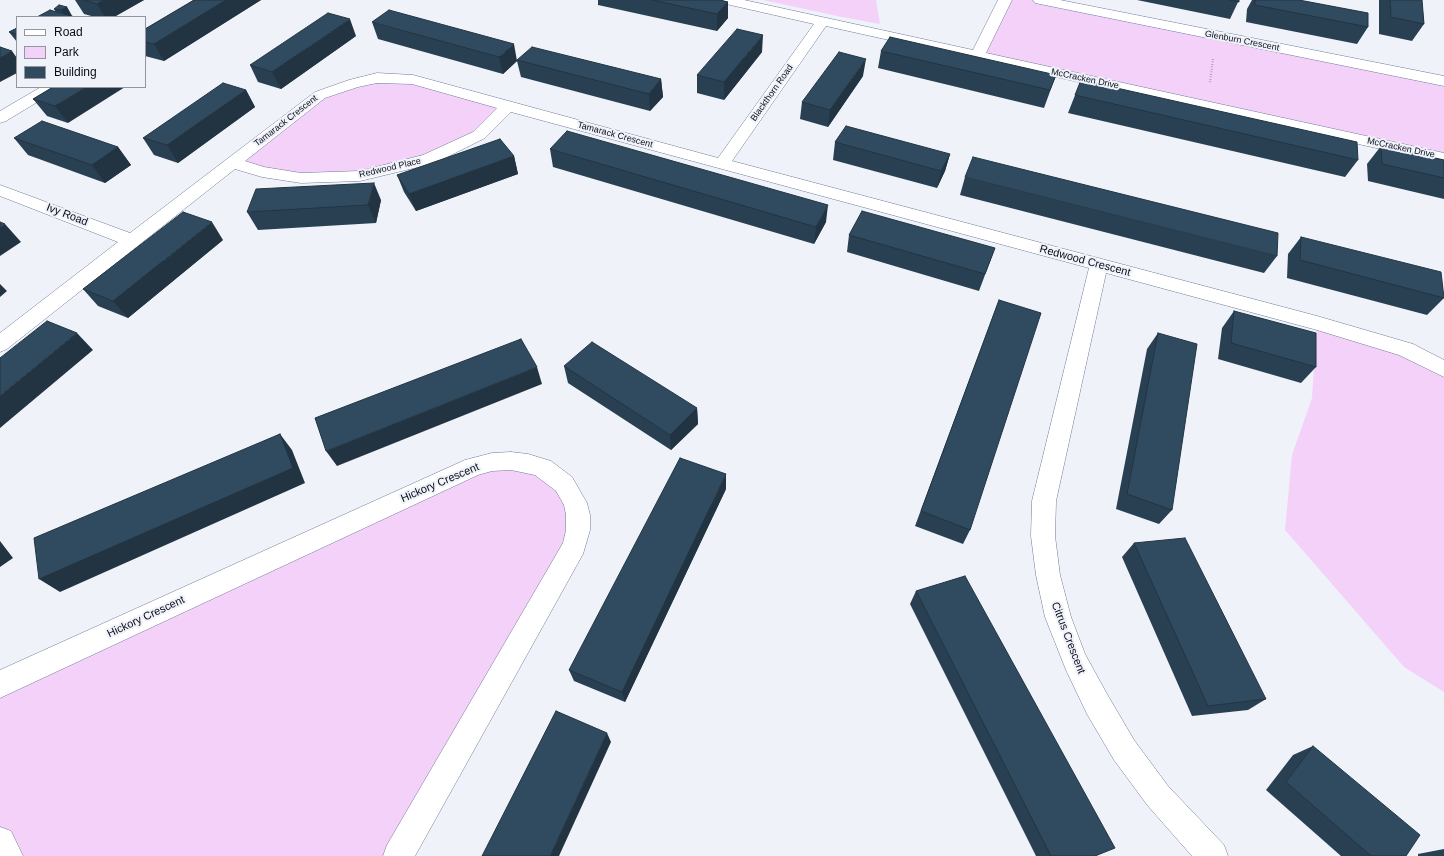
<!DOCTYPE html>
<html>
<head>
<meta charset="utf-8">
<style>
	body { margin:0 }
	#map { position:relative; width:1444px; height:856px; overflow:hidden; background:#eff2f9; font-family:Arial,sans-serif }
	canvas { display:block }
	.legend { position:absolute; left:16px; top:16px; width:130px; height:72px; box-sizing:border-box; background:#eff2f9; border:1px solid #93969f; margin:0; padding:5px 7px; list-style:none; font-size:12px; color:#090d18 }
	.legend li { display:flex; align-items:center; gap:8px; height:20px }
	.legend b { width:20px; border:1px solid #93969f }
</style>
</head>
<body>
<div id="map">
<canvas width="1444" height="856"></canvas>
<ul class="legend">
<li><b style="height:5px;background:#fff"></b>Road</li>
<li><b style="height:11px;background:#f3d1f9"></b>Park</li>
<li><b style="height:11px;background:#304b5f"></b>Building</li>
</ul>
</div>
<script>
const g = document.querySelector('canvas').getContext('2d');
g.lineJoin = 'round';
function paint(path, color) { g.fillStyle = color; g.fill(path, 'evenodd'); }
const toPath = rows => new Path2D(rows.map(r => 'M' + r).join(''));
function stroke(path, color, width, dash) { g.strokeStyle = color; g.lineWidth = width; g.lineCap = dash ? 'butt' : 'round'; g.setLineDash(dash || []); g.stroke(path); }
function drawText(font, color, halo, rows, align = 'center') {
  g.font = font + ' Arial,sans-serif'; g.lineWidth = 4; g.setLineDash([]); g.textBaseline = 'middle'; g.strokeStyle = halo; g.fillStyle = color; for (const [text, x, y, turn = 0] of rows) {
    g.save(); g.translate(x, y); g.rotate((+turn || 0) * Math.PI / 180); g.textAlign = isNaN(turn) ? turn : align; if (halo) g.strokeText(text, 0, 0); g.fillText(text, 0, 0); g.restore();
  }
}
paint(toPath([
	[763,0,876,0,880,24,842,17],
	[1005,0,1040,0,1444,81,1444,158,978,55],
	[413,80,508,106,479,135,429,159,360,176,301,178,233,163,320,95,354,83],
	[1317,323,1444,369,1444,692,1404,667,1285,530,1292,455,1312,398],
	[473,467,543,468,578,515,398,856,8,856,0,842,0,684]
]), '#f3d1f9');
const minor = toPath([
	[719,0,744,0,973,50,998,0,1012,0,986,53,1444,153,1444,163,826,26,732,161,1317,316,1413,344,1444,360,1444,377,1399,355,1317,330,1106,273,1056,501,1055,536,1060,575,1071,617,1085,654,1107,694,1134,740,1168,786,1224,845,1228,856,1192,856,1148,806,1114,760,1087,714,1066,670,1045,617,1036,575,1031,536,1032,501,1089,268,511,112,485,138,435,163,360,181,301,183,262,177,235,169,7,349,0,352,0,333,118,242,0,196,0,185,130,233,315,92,349,80,377,73,413,75,718,158,814,24,726,4,721,3,719,0],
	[377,83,412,84,497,108,473,132,423,155,360,171,301,173,264,167,245,161,325,98,358,87,377,83],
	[1033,0,1060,0,1444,76,1444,86,1040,4,1035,3,1033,0],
	[41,87,60,87,57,90,6,121,0,123,0,111,41,87],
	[511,452,528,454,551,461,572,477,587,503,590,515,590,530,583,554,415,856,383,856,387,845,563,543,566,530,566,515,564,505,556,491,535,475,511,470,492,471,478,475,0,698,0,670,465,460,492,453,511,452],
	[0,827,11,831,23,856,0,856,0,827]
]);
stroke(minor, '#707c99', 1);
stroke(toPath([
	[1210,82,1213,59]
]), '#737780', 2, [0.5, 2]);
paint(minor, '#fff');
paint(toPath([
	[75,0,144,0,114,17,95,17,84,14],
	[194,0,261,0,164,61,145,56,145,29],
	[598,0,720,0,728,2,728,18,717,31,598,5],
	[1137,0,1239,0,1230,19],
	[1252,0,1299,0,1368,27,1357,44,1246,22,1247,9],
	[1379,0,1422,0,1424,24,1412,41,1379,34],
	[67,7,72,16,56,12,54,9],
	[372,22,518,60,661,79,663,97,650,111,521,77,517,61,503,74,378,39],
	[17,28,17,42,9,32],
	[356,36,281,89,258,82,250,65],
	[881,51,1056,75,1044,108,878,68],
	[762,52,724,100,697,93,697,75],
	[863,76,828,127,800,119,802,102],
	[1081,80,1358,160,1345,177,1068,113],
	[53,87,68,123,47,116,33,99],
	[246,90,255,107,178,163,154,155,143,138],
	[14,138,118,147,131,165,105,183,28,155],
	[835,142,950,154,945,171,937,188,833,160],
	[1381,146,1444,160,1444,199,1368,181,1367,164],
	[550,149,826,222,814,244,553,167],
	[514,156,518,174,416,211,404,192,397,175],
	[965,177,1277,256,1264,273,960,195],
	[381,200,376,223,258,230,247,212],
	[849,235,995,248,979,291,847,252],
	[1301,237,1444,298,1427,315,1287,278,1288,254],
	[223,240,128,318,98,306,83,289],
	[999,300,970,530,963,544,915,526],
	[1234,311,1316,367,1301,383,1218,359,1222,328],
	[1158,333,1172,510,1159,524,1116,509,1147,349],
	[564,366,697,408,698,424,671,450,568,383],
	[726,489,625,702,574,681,569,670],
	[1134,543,1266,699,1248,710,1192,716,1122,557],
	[916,591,1095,856,1036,856,910,604],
	[1313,746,1406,856,1341,856,1266,790,1293,755],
	[1444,849,1444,856,1418,856,1418,854]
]), '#294052');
paint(toPath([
	[104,0,144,0,114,17,105,17,97,4],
	[226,0,261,0,164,61,154,44],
	[728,2,728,18,717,31,717,14],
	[67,7,72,16,70,17,66,17,61,10],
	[350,19,356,36,281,89,272,72],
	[763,35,762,52,724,100,724,82],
	[514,44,517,61,503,74,499,57],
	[12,51,17,58,17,73,0,82,0,58],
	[866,59,863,76,828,127,830,110],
	[661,79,663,97,650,111,649,94],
	[86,87,125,87,68,123,55,106],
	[246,90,255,107,178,163,167,145],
	[118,147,131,165,105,183,92,165],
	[950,154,945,171,937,188,941,171],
	[514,156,518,174,416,211,409,194],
	[374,183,381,200,376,223,368,205],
	[828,205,826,222,814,244,816,227],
	[212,222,223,240,128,318,113,301],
	[5,224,21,242,0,256,0,228],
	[0,284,7,291,0,297],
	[77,333,93,350,0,428,0,396],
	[537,367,542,384,337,466,326,451],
	[697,408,698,424,671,450,670,435],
	[280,434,292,450,305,483,60,592,39,579],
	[726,474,726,489,625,702,622,692],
	[0,541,13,558,0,567],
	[607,733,611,742,559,856,550,856]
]), '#223442');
const building = toPath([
	[84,0,104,0,97,4,84,0],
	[194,0,226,0,154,44,145,42,145,29,194,0],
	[652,0,720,0,728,2,717,14,652,0],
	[1230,0,1239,0,1239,2,1230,0],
	[1255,0,1299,0,1368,13,1368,27,1255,5,1255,0],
	[1390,0,1422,0,1424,24,1391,17,1390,0],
	[59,5,67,7,61,10,54,9,59,5],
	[50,10,75,17,37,17,50,10],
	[389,10,514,44,499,57,372,22,389,10],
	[328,13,350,19,272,72,250,65,328,13],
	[17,28,17,34,9,32,17,28],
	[737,29,763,35,724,82,697,75,737,29],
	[890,37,1056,75,1050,90,881,51,890,37],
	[0,47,12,51,0,58,0,47],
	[532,47,661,79,649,94,517,60,532,47],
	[839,52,866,59,830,110,802,102,839,52],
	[1081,80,1357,142,1358,160,1075,95,1081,80],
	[223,83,246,90,167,145,143,138,223,83],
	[53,87,86,87,55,106,33,99,53,87],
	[42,121,118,147,92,165,14,138,42,121],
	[846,126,950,154,941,171,835,142,846,126],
	[567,131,828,205,816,227,550,149,567,131],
	[500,139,514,156,409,194,397,175,500,139],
	[1381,146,1444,160,1444,178,1382,164,1381,146],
	[973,157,1278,233,1277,256,965,177,973,157],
	[374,183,368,205,247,212,256,189,374,183],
	[862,211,995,248,985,274,849,235,862,211],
	[183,212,212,222,113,301,83,289,183,212],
	[0,222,5,224,0,228,0,222],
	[1301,237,1441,272,1444,298,1300,260,1301,237],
	[999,300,1041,313,970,530,921,511,999,300],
	[1234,311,1316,333,1316,367,1231,343,1234,311],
	[47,321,77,333,0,396,0,358,47,321],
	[1158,333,1197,344,1172,510,1127,494,1158,333],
	[521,339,537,367,326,451,315,418,521,339],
	[592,342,697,408,670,435,564,366,592,342],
	[280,434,293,468,39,579,34,538,280,434],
	[680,458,726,474,622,692,569,670,680,458],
	[1185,538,1266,699,1208,706,1134,543,1185,538],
	[965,576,1115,848,1095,856,1051,856,916,591,965,576],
	[556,711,607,733,550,856,482,856,556,711],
	[1313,746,1420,835,1406,856,1371,856,1286,782,1313,746]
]);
paint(building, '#304b5f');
stroke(building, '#223442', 1);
drawText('9px', '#090d18', '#eff2f9', [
	["Glenburn Crescent",1242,41,11],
	["McCracken Drive",1085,79,12],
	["Blackthorn Road",772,93,-55],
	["Tamarack Crescent",286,121,-38],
	["Tamarack Crescent",615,135,15],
	["McCracken Drive",1401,148,12],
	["Redwood Place",390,168,-13]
]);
drawText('11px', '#090d18', '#eff2f9', [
	["Ivy Road",67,215,21],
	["Redwood Crescent",1085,261,15],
	["Hickory Crescent",440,483,-23],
	["Hickory Crescent",146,617,-25],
	["Citrus Crescent",1068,638,69]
]);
</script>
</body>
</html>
